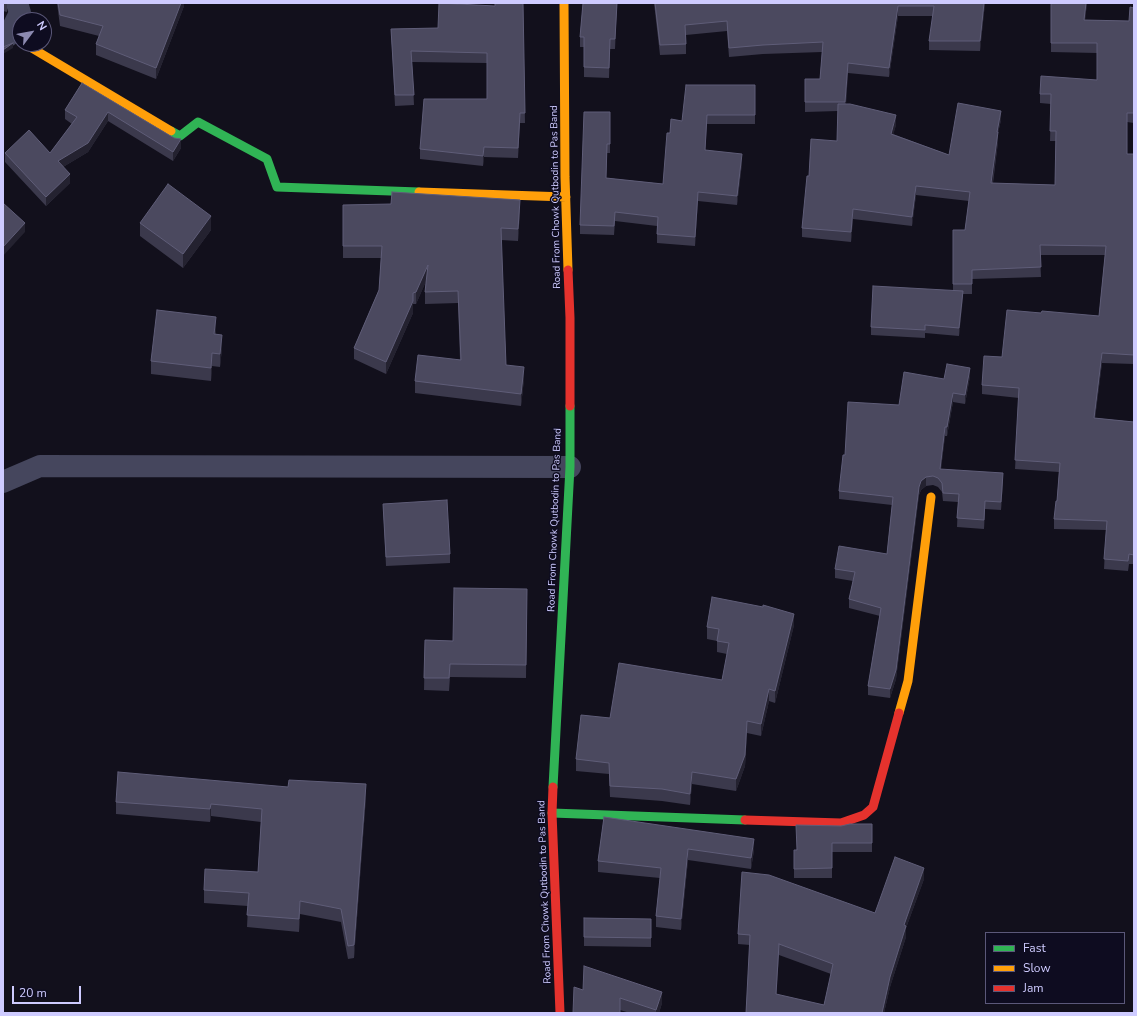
<!DOCTYPE html>
<html>
<head>
<meta charset="utf-8">
<style>
	body { margin:0 }
	#map { position:relative; width:1137px; height:1016px; overflow:hidden; background:#12101c; font-family:"Nunito Sans",sans-serif }
	canvas { display:block }
	.frame { position:absolute; inset:0; border:4px solid #cecbff; pointer-events:none }
	.legend { position:absolute; left:985px; top:932px; width:140px; height:72px; box-sizing:border-box; background:#0e0c20; border:1px solid #5b5879; margin:0; padding:5px 7px; list-style:none; font-size:12px; color:#cecbff }
	.legend li { display:flex; align-items:center; gap:8px; height:20px }
	.legend b { width:20px; border:1px solid #5b5879 }
	.north { position:absolute; left:12px; top:12px; width:40px; height:40px; box-sizing:border-box; background:#0e0c20; border:1px solid #5b5879; border-radius:50%; rotate:58deg; font-size:11px; font-weight:700; line-height:16px; text-align:center; color:#cecbff }
	.north::after { content:''; display:block; margin:auto; width:14px; height:18px; background:#8c8ab0; clip-path:polygon(50% 0,100% 100%,50% 72%,0 100%) }
	.scale { position:absolute; left:12px; top:986px; width:69px; height:18px; box-sizing:border-box; border:2px solid #cecbff; border-top:0; padding-left:5px; font-size:12px; line-height:14px; white-space:nowrap; color:#cecbff; -webkit-text-stroke:3px #0e0c20; paint-order:stroke }
</style>
</head>
<body>
<div id="map">
<canvas width="1137" height="1016"></canvas>
<div class="frame"></div>
<ul class="legend">
<li><b style="height:5px;background:#30b455"></b>Fast</li>
<li><b style="height:5px;background:#ff9f0a"></b>Slow</li>
<li><b style="height:5px;background:#e5322d"></b>Jam</li>
</ul>
<div class="north">N</div>
<div class="scale">20 m</div>
</div>
<script>
const g = document.querySelector('canvas').getContext('2d');
g.lineJoin = 'round';
const toPath = rows => new Path2D(rows.map(r => 'M' + r).join(''));
function stroke(path, color, width, dash) { g.strokeStyle = color; g.lineWidth = width; g.lineCap = dash ? 'butt' : 'round'; g.setLineDash(dash || []); g.stroke(path); }
function paint(path, color) { g.fillStyle = color; g.fill(path, 'evenodd'); }
function drawText(font, color, halo, rows, align = 'center') {
  g.font = font + ' "Nunito Sans",sans-serif'; g.lineWidth = 3; g.setLineDash([]); g.textBaseline = 'middle'; g.strokeStyle = halo; g.fillStyle = color; for (const [text, x, y, turn = 0] of rows) {
    g.save(); g.translate(x, y); g.rotate((+turn || 0) * Math.PI / 180); g.textAlign = isNaN(turn) ? turn : align; if (halo) g.strokeText(text, 0, 0); g.fillText(text, 0, 0); g.restore();
  }
}
stroke(toPath([
	[3,39,9,35,20,13,17,3],
	[3,482,40,466,570,467]
]), '#45465d', 22);
stroke(toPath([
	[171,131,180,136,198,122,267,159,277,187,419,192],
	[553,787,570,467,570,406],
	[552,813,745,820]
]), '#30b455', 9);
stroke(toPath([
	[564,3,565,177,568,270],
	[25,44,171,131],
	[419,192,566,197],
	[899,713,908,681,931,497]
]), '#ff9f0a', 9);
stroke(toPath([
	[568,270,570,318,570,406],
	[553,787,552,813,560,1013],
	[745,820,841,823,864,815,873,807,899,713]
]), '#e5322d', 9);
paint(toPath([
	[3,3,7,3,7,12,3,11],
	[57,3,184,3,184,6,156,79,96,55,96,44,99,36,60,26],
	[523,3,525,123,520,123,518,158,484,157,483,166,420,159,420,149,487,99,487,63,412,62,414,105,395,106,391,29,438,28,495,6],
	[583,3,617,3,615,49,610,49,609,78,584,77,584,47,580,47,580,37],
	[654,3,985,3,980,51,929,50,929,41,933,16,898,16,889,77,848,73,846,104,896,125,893,134,949,155,1001,120,998,133,998,142,993,183,1055,185,1056,141,1050,141,1051,104,1040,103,1040,94,1097,80,1097,53,1051,52,1051,4,1044,3,1087,3,1085,20,1129,21,1134,8,1134,123,1127,122,1127,154,1134,154,1134,364,1102,363,1095,418,1134,422,1134,564,1129,564,1128,571,1104,569,1106,530,1054,529,1054,519,1057,501,1059,472,1015,469,1019,398,982,394,982,385,1002,357,1041,313,1099,316,1105,255,1040,255,1041,277,972,279,972,294,963,294,959,336,925,333,925,338,871,335,871,327,953,291,953,230,965,230,969,201,916,195,912,226,853,219,851,242,802,237,802,228,809,176,837,141,838,111,805,112,805,79,820,79,822,52,763,54,729,57,727,31,686,35,686,54,660,55],
	[82,83,181,148,173,161,108,121,88,152,63,167,70,183,46,206,5,162,5,153,50,153,72,124,65,119,65,110],
	[755,85,755,124,707,124,705,150,742,163,737,205,698,201,695,246,657,243,657,226,615,221,614,235,580,234,580,225,610,112,610,153,607,153,606,178,663,184,670,133,682,121],
	[343,205,520,211,518,241,501,240,506,365,524,379,521,406,415,393,415,381,460,360,458,303,425,304,425,292,426,281,416,304,413,304,413,313,386,374,354,359,354,348,379,290,381,258,343,258],
	[140,223,211,230,183,268,140,236],
	[216,330,216,335,222,348,220,367,212,366,211,381,151,374,151,361],
	[970,376,965,404,953,402,947,436,945,436,941,469,1003,482,1001,510,985,509,984,529,957,527,958,502,943,501,942,492,938,487,933,485,926,486,921,490,919,495,896,679,890,698,868,695,868,686,880,616,849,608,849,599,853,581,835,578,835,569,887,554,892,505,839,499,839,491,845,455,899,405,944,379],
	[383,504,450,554,450,563,386,566],
	[527,589,526,678,450,677,449,691,424,690,425,640,453,641],
	[794,625,775,703,769,701,761,736,747,733,745,766,736,791,692,784,690,805,662,801,610,797,609,774,576,771,576,759,610,718,722,680,727,654,717,652,717,641,707,639,707,627],
	[366,797,354,958,348,959,341,922,300,914,299,932,247,927,248,906,204,903,204,890,258,872,261,822,211,816,210,822,116,814,116,802],
	[604,817,754,850,751,869,688,860,681,930,656,927,656,916,660,878,598,872,598,861],
	[872,824,872,852,832,852,832,878,794,878,794,850,796,850,841,826],
	[924,879,906,928,906,937,890,987,884,1013,746,1013,750,945,738,944,738,934,875,913],
	[779,955,831,974,824,1005,776,995],
	[584,918,651,919,651,947,584,946],
	[583,990,662,1003,659,1013,630,1013,620,1010]
]), '#3b394c');
paint(toPath([
	[181,3,184,3,184,6,156,79,156,68],
	[617,3,615,49,615,39],
	[984,3,985,3,980,51,980,41],
	[1086,3,1087,3,1084,30,1084,20],
	[898,6,898,16,889,77,889,68],
	[13,43,13,48,3,54,3,50],
	[848,63,848,73,845,111,845,102],
	[1001,111,1001,120,998,133,998,142,991,192,991,183,997,132],
	[108,112,108,121,88,152,58,170,58,161],
	[707,115,707,124,705,159,705,150],
	[896,115,896,125,891,143,891,134],
	[181,139,181,148,173,161,173,152],
	[484,147,484,157,483,166,483,156],
	[742,154,742,163,737,205,737,196],
	[70,174,70,183,46,206,46,197],
	[916,186,916,195,912,226,912,217],
	[698,192,698,201,695,246,695,237],
	[520,200,520,211,518,241,518,229],
	[853,209,853,219,851,242,851,232],
	[211,216,211,230,183,268,183,254],
	[25,223,25,232,3,256,3,247],
	[428,265,428,277,416,304,416,292],
	[963,291,963,299,959,336,959,328],
	[413,293,413,313,386,374,386,362],
	[216,317,216,330,214,348,214,334],
	[222,335,222,348,220,367,220,354],
	[212,353,212,366,211,381,211,368],
	[1102,353,1102,363,1094,427,1094,418],
	[524,367,524,379,521,406,521,394],
	[970,368,970,376,965,404,965,395],
	[953,393,953,402,947,436,947,427],
	[945,427,945,436,940,478,940,469],
	[1003,473,1003,482,1001,510,1001,502],
	[926,477,926,486,921,490,919,495,896,679,890,698,890,689,919,487,921,481],
	[985,501,985,509,984,529,984,520],
	[794,614,794,625,775,703,775,691],
	[769,689,769,701,761,736,761,724],
	[747,721,747,733,745,766,736,791,736,779],
	[692,772,692,784,690,805,690,794],
	[366,784,366,797,354,958,354,945],
	[211,804,211,816,210,822,210,809],
	[754,839,754,850,751,869,751,858],
	[688,849,688,860,681,930,681,919],
	[924,868,924,879,906,928,906,937,890,987,884,1013,882,1013,890,977,904,925],
	[300,901,300,914,299,932,299,919],
	[779,944,779,955,776,1005,776,994],
	[662,992,662,1003,659,1013,656,1013,656,1010]
]), '#242230');
const building = toPath([
	[58,3,181,3,156,68,96,44,103,26,60,15,58,3],
	[439,3,495,6,495,3,523,3,525,113,520,113,518,148,484,147,483,156,420,149,424,99,487,99,487,53,411,51,414,95,395,95,391,29,438,28,439,3],
	[583,3,617,3,615,39,610,39,609,68,584,67,584,37,580,37,583,3],
	[655,3,984,3,980,41,929,41,934,6,898,6,889,68,848,63,845,102,805,102,805,79,820,79,823,42,763,45,729,48,727,21,685,25,686,44,660,45,655,3],
	[1051,3,1086,3,1084,20,1129,21,1130,7,1134,8,1134,113,1127,113,1127,154,1134,154,1134,355,1102,353,1094,418,1134,422,1134,555,1129,554,1128,561,1104,559,1107,521,1054,519,1056,501,1057,501,1060,463,1015,460,1019,388,982,385,984,356,1002,357,1007,310,1041,313,1042,311,1099,316,1106,246,1040,245,1041,267,972,270,972,284,953,284,953,230,965,230,970,192,916,186,912,217,853,209,851,232,802,228,807,176,809,176,811,139,837,141,838,104,850,104,896,115,891,134,949,155,958,103,1001,111,997,132,998,132,991,183,1055,185,1056,131,1050,131,1051,94,1040,94,1041,76,1097,80,1097,43,1051,43,1051,3],
	[13,43,3,50,3,47,13,43],
	[82,83,174,138,181,139,173,152,108,112,88,143,58,161,70,174,46,197,5,153,29,130,50,153,77,117,65,110,82,83],
	[686,85,755,85,755,115,707,115,705,150,742,154,737,196,698,192,695,237,657,234,658,217,615,212,614,226,580,225,584,112,610,112,610,144,607,144,606,178,663,184,667,133,670,133,671,119,682,121,686,85],
	[168,184,211,216,183,254,140,223,168,184],
	[392,192,520,200,518,229,501,228,506,365,524,367,521,394,415,381,418,355,461,360,458,291,425,292,428,265,416,292,413,293,413,301,386,362,354,348,379,290,382,246,343,246,343,205,391,204,392,192],
	[3,203,25,223,3,247,3,203],
	[873,286,963,291,959,328,925,325,925,330,871,327,873,286],
	[157,310,216,317,214,334,222,335,220,354,212,353,211,368,151,361,157,310],
	[947,364,970,368,965,395,953,393,947,427,945,427,940,469,1003,473,1001,502,985,501,984,520,957,518,959,494,943,493,942,483,938,478,933,476,926,477,921,481,919,487,896,670,890,689,868,686,881,608,849,599,855,572,835,569,839,546,887,554,893,497,839,491,843,455,845,455,848,402,899,405,904,372,944,379,947,364],
	[447,500,450,554,386,557,383,504,447,500],
	[454,588,527,589,526,665,450,664,449,678,424,678,425,640,453,641,454,588],
	[712,597,763,607,763,605,794,614,775,691,769,689,761,724,747,721,745,755,736,779,692,772,690,794,662,789,610,786,609,763,576,759,581,715,610,718,619,663,722,680,729,643,717,641,719,629,707,627,712,597],
	[118,772,288,787,289,780,366,784,354,945,348,946,341,909,300,901,299,919,247,915,249,893,204,890,205,869,258,872,262,809,211,804,210,809,116,802,118,772],
	[604,817,754,839,751,858,688,849,681,919,656,916,661,868,598,861,604,817],
	[850,824,872,824,872,843,832,843,832,868,794,869,794,850,797,850,796,825,841,826,850,824],
	[895,857,924,868,904,925,906,926,890,977,882,1013,746,1013,750,935,738,934,742,872,769,875,875,913,895,857],
	[779,944,833,964,824,1005,776,994,779,944],
	[584,918,651,919,651,938,584,937,584,918],
	[584,966,662,992,656,1010,620,998,620,1013,573,1013,574,987,583,990,584,966]
]);
paint(building, '#4b495f');
stroke(building, '#5f5d78', 1);
drawText('10px', '#cecbff', '#0e0c20', [
	["Road From Chowk Qutbodin to Pas Band",556,197,-91],
	["Road From Chowk Qutbodin to Pas Band",555,520,-88],
	["Road From Chowk Qutbodin to Pas Band",545,892,-92]
]);
</script>
</body>
</html>
